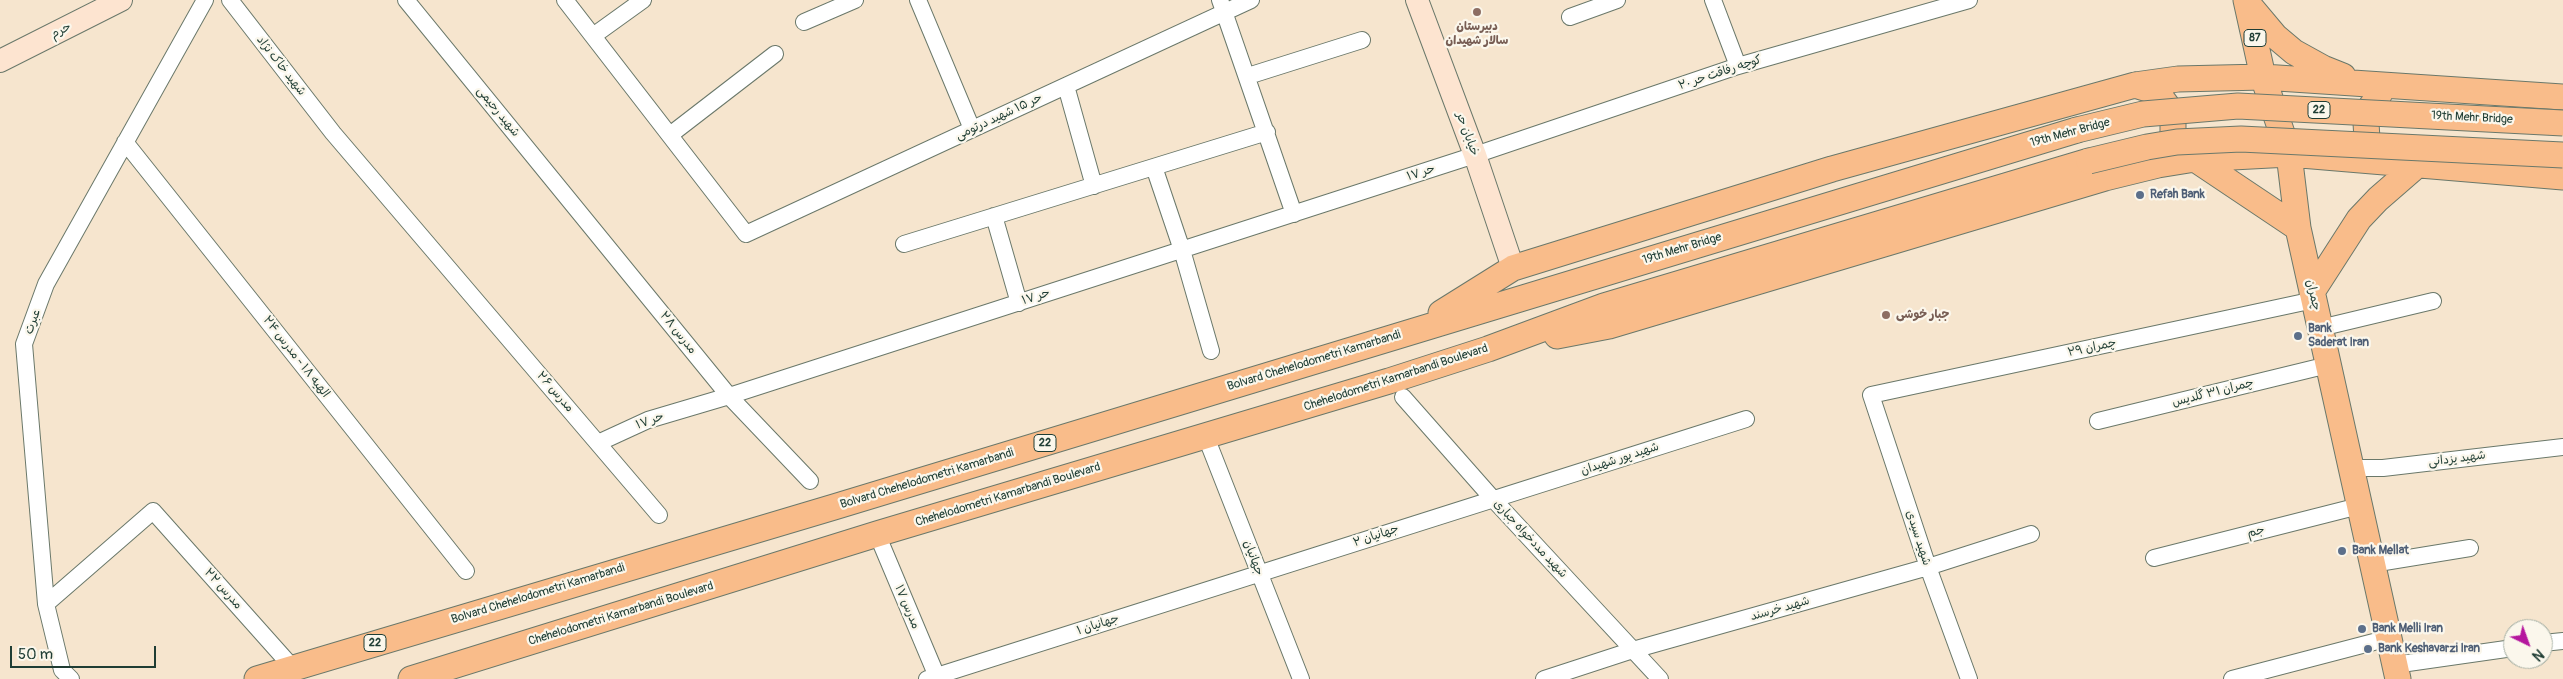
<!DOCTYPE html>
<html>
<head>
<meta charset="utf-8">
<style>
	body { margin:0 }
	#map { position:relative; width:2563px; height:679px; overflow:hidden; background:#f6e5ce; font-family:Pangolin,sans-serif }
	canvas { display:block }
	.north { position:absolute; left:2503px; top:619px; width:50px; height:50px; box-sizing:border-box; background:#fbf7ec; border:1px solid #a3ada2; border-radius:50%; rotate:138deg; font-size:14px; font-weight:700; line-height:20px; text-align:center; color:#1f3d34 }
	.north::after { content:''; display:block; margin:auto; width:18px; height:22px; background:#b5179e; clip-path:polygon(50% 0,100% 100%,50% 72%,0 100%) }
	.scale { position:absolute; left:10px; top:646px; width:146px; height:22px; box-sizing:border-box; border:2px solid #1f3d34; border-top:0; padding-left:6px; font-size:15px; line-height:18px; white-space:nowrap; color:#1f3d34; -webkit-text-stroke:4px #fbf7ec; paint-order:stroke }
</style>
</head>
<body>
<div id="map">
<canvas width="2563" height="679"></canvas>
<div class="north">N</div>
<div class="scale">50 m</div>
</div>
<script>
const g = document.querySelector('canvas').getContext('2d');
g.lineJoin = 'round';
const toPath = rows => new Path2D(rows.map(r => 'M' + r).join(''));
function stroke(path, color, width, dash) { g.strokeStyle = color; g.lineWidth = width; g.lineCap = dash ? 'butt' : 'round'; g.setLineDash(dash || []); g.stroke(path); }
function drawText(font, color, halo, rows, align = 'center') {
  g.font = font + ' Pangolin,"Playpen Sans Arabic",sans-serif'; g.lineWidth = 4.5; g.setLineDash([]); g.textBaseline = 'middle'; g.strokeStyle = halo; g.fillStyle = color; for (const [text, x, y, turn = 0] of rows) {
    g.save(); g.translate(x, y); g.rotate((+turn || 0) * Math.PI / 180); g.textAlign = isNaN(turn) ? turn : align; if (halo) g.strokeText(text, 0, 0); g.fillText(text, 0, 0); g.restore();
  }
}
const street = toPath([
	[230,0,333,133,659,515],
	[406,0,729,396,810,481],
	[565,0,746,234,1251,0],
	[918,0,972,129],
	[1220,0,1294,214],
	[1713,0,1738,66],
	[1570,17,1617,0],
	[804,22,855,0],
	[593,36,643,0],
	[1248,76,1362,40],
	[1066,86,1094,186],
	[670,135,775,54],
	[125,142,466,571],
	[1154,167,1182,250,1211,351],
	[994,216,1019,303],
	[904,244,1267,132],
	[2320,328,2433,301],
	[1403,397,1493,499,1660,679],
	[2098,421,2328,365],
	[1206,437,1301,679],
	[598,443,648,420,729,396,1475,155,1738,66,1969,0],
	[2351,468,2383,468,2563,447],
	[877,534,938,679],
	[2154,558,2359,506],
	[2372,564,2470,548],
	[46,604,153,511,293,668],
	[2543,643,2563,641],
	[2394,665,2513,648],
	[71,679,62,670,46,604,24,344,46,284,205,0],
	[927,679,1746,419],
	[1544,679,1633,650,1928,567,2031,534],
	[1969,679,1928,567,1871,395,2314,300],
	[2232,679,2389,638]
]);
const secondary = toPath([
	[1417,0,1475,155,1513,268],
	[0,61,121,0]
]);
const primary = toPath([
	[2246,0,2263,77,2289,154,2298,228,2398,679],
	[2249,5,2275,36,2294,52,2323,68,2343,76],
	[2135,85,2148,89,2160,96,2168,107,2173,120,2173,134,2169,148,2160,161],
	[2379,95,2370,108,2366,123,2367,139,2374,153,2383,162],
	[2195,159,2298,228],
	[2312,292,2359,219,2378,199,2416,166],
	[1441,313,1513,268,1832,169,2135,85,2178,79,2263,77,2563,97],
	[1557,336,1609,326,2105,178,2158,165,2195,159,2289,154,2563,177],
	[257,679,834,507,2077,130],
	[411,679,877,534,1389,381,1488,349,1604,306,2089,161]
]);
stroke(street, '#6a786a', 18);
stroke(secondary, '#6a786a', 24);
stroke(primary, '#6a786a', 27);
stroke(street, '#fff', 16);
stroke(secondary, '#fde4d0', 22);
stroke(primary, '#f9bc8a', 25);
const primaryBridge = toPath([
	[2077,130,2143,114,2238,106,2563,123],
	[2089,161,2147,147,2177,142,2241,139,2563,155]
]);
stroke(primaryBridge, '#6a786a', 27, []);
stroke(primaryBridge, '#f9bc8a', 25);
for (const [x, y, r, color] of [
	[1477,12,5,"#8d6e63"],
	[2140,195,5,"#5c6f8a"],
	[1886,315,5,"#8d6e63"],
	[2298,336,5,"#5c6f8a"],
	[2342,551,5,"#5c6f8a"],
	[2362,629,5,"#5c6f8a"],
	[2368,649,5,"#5c6f8a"]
]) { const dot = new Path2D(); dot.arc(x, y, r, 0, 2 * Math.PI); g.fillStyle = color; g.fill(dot); stroke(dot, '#fbf7ec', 2); }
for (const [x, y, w] of [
	[2255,38,22],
	[2319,110,22],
	[1045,443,22],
	[375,643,22]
]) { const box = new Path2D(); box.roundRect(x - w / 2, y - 8.5, w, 17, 4); g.fillStyle = '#fbf7ec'; g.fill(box); stroke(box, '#1f3d34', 1); }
drawText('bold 11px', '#1f3d34', null, [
	["87",2255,38],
	["22",2319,110],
	["22",1045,443],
	["22",375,643]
]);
drawText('bold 12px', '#785e54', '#fbf7ec', [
	["دبیرستان",1477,27],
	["سالار شهیدان",1477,41],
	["جبار خوشی",1896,315,"left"]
]);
drawText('12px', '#1f3d34', '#fbf7ec', [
	["حرم",61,31,-27],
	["شهید خاک نژاد",281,66,52],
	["کوچه رفاقت حر ۲۰",1720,73,-18],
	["شهید رحیمی",498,112,51],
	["حر ۱۵ شهید درتومی",999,117,-25],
	["19th Mehr Bridge",2472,118,3],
	["19th Mehr Bridge",2070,133,-15],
	["خیابان حر",1467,134,70],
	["حر ۱۷",1421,173,-18],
	["19th Mehr Bridge",1682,249,-17],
	["چمران",2313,295,77],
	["حر ۱۷",1036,297,-18],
	["عبرت",33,322,-70],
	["مدرس ۲۸",678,333,51],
	["چمران ۲۹",2092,348,-12],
	["الهیه ۱۸ - مدرس ۲۴",296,357,52],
	["Bolvard Chehelodometri Kamarbandi",1314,361,-17],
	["Chehelodometri Kamarbandi Boulevard",1396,378,-18],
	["مدرس ۲۶",555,392,49],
	["چمران ۳۱ گلدیس",2213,393,-14],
	["حر ۱۷",650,421,-20],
	["شهید پور شهیدان",1620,459,-18],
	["شهید یزدانی",2457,459,-7],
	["Bolvard Chehelodometri Kamarbandi",927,479,-17],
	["Chehelodometri Kamarbandi Boulevard",1008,495,-17],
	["جم",2256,532,-14],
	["جهانیان ۲",1376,536,-18],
	["شهید سیدی",1918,538,72],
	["شهید مددخواه جباری",1530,539,47],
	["جهانیان",1253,558,69],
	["مدرس ۲۲",223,589,48],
	["Bolvard Chehelodometri Kamarbandi",538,594,-17],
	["مدرس ۱۷",907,607,67],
	["شهید خرسند",1780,609,-16],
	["Chehelodometri Kamarbandi Boulevard",621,614,-17],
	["جهانیان ۱",1098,625,-18]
]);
drawText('bold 12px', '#4e5e75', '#fbf7ec', [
	["Refah Bank",2150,195],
	["Bank",2308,329],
	["Saderat Iran",2308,343],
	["Bank Mellat",2352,551],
	["Bank Melli Iran",2372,629],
	["Bank Keshavarzi Iran",2378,649]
], 'left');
</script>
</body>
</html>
